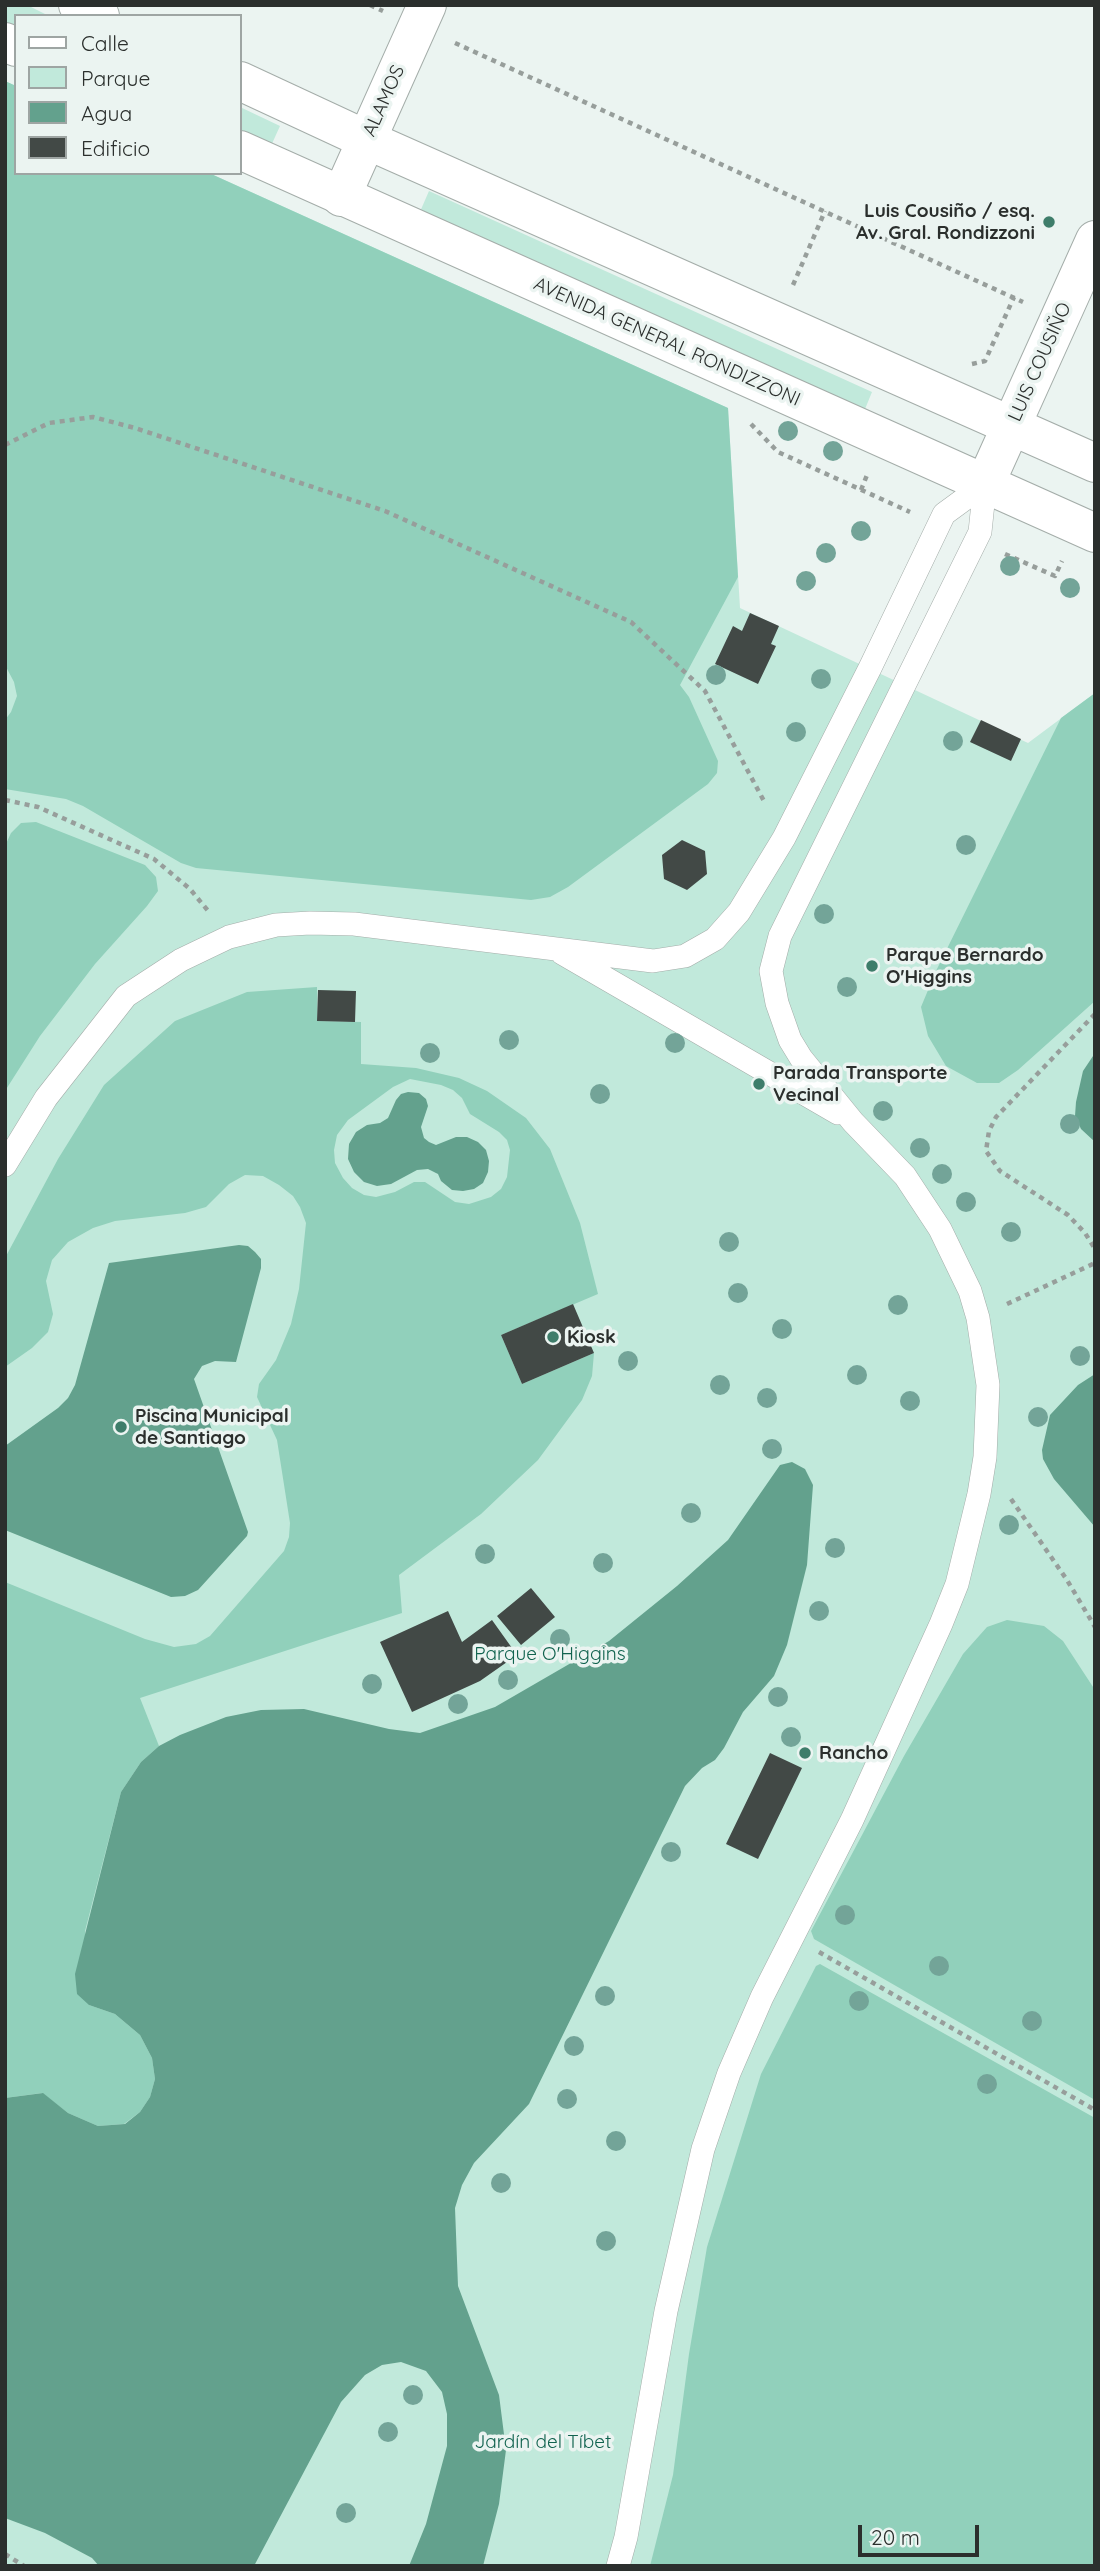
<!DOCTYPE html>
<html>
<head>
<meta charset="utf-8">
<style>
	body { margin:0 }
	#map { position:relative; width:1100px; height:2571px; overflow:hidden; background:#ebf4f1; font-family:Quicksand,sans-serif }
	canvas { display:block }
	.frame { position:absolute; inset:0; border:7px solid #2b2f2d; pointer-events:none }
	.legend { position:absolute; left:14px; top:14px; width:228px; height:161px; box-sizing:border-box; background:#ebf4f1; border:2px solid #9ea5a3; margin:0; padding:9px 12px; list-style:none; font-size:21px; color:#2b2f2d }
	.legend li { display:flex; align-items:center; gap:14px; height:35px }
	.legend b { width:35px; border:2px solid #9ea5a3 }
	.scale { position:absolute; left:858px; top:2525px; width:121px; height:32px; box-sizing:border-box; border:4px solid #2b2f2d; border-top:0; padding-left:9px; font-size:21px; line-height:24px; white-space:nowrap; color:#2b2f2d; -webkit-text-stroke:5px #ebf4f1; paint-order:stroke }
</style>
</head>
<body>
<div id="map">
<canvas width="1100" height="2571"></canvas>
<div class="frame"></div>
<ul class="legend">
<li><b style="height:9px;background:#fff"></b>Calle</li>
<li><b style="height:19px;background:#c1e9db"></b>Parque</li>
<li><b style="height:19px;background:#63a18d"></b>Agua</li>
<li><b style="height:19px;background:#424946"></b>Edificio</li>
</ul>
<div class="scale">20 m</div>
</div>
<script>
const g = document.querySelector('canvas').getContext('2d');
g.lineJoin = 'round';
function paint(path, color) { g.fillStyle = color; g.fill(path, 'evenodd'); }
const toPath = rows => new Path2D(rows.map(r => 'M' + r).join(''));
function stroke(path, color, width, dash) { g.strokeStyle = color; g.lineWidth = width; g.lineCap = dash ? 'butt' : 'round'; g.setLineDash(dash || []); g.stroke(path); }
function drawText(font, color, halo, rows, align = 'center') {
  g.font = font + ' Quicksand,sans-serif'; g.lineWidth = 7; g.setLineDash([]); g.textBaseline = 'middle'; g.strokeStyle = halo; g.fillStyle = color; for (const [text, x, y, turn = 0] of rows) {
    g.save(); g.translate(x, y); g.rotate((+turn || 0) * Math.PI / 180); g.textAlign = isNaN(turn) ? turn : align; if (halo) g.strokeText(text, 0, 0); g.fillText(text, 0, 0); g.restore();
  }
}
paint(toPath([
	[5,5,27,5,49,16,16,16,16,28,5,23],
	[5,81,16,86,16,173,209,173,728,408,740,608,1028,743,1095,693,1095,2566,5,2566],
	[240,107,280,126,270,148,240,134],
	[429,191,872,392,863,414,419,214]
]), '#c1e9db');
paint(toPath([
	[5,81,16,86,16,173,209,173,728,408,738,577,680,685,689,697,718,761,717,773,708,784,568,887,550,897,531,900,196,868,181,863,83,806,66,799,5,789,5,720,11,712,17,696,14,682,5,665],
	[1095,693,1095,1001,1018,1070,999,1083,977,1083,946,1066,928,1036,921,1007,936,971,1061,718],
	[36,822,145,865,156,877,158,891,147,906,95,964,40,1036,5,1091,5,846,11,833,21,823],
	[317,987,317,1021,361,1022,361,1064,416,1068,459,1078,487,1091,526,1118,550,1149,580,1223,598,1294,501,1335,522,1384,594,1353,592,1376,582,1400,538,1460,481,1514,399,1575,402,1613,140,1698,159,1746,141,1762,121,1792,85,1931,89,2005,115,2014,140,2035,152,2058,155,2079,150,2097,140,2112,124,2124,98,2126,68,2113,42,2093,5,2098,5,1582,145,1639,174,1647,196,1644,210,1636,284,1551,289,1537,290,1523,277,1440,257,1397,259,1384,276,1360,291,1324,299,1289,306,1223,300,1207,293,1196,279,1185,263,1176,245,1175,229,1184,206,1207,185,1213,115,1221,93,1228,68,1242,52,1260,46,1281,53,1314,48,1332,32,1348,5,1367,5,1258,58,1159,104,1085,175,1021,247,992],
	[410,1079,441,1085,453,1090,462,1098,470,1114,499,1132,507,1140,510,1150,507,1177,501,1189,491,1197,469,1204,455,1202,425,1182,414,1182,395,1192,376,1197,364,1195,352,1188,343,1178,335,1163,334,1150,337,1135,348,1120,393,1087],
	[1007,1620,1044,1626,1063,1641,1095,1690,1095,2100,814,1939,811,1931,904,1756,963,1654,987,1627],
	[820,1964,1095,2118,1095,2566,650,2566,673,2475,689,2354,707,2247,761,2074,816,1966]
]), '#91d0bb');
paint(toPath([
	[1095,1053,1095,1142,1081,1129,1075,1116,1076,1102,1083,1071],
	[408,1092,419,1093,426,1099,428,1106,421,1127,424,1138,429,1142,436,1145,456,1137,467,1137,478,1142,486,1150,489,1161,488,1172,483,1183,474,1189,463,1191,452,1190,441,1181,438,1174,428,1169,417,1170,391,1184,377,1186,364,1182,354,1172,348,1159,349,1144,356,1132,367,1125,380,1123,388,1118,396,1100,401,1094],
	[239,1245,248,1246,255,1252,261,1259,261,1268,236,1362,215,1361,202,1366,194,1379,248,1532,247,1536,198,1590,185,1596,171,1597,5,1530,5,1446,58,1408,68,1398,75,1385,109,1263],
	[1095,1374,1095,1527,1054,1479,1043,1459,1042,1450,1050,1415,1078,1385],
	[792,1462,805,1469,813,1485,807,1565,787,1645,774,1676,743,1712,724,1748,715,1760,702,1768,685,1786,529,2104,474,2163,462,2185,455,2208,458,2286,499,2395,506,2450,499,2504,483,2566,409,2566,426,2524,447,2446,447,2414,442,2392,426,2371,401,2362,382,2365,365,2375,341,2402,254,2566,99,2566,92,2558,45,2533,5,2518,5,2098,43,2093,68,2113,98,2126,125,2124,140,2112,150,2097,155,2079,152,2058,140,2035,115,2014,89,2005,77,1994,75,1974,121,1792,141,1762,159,1746,180,1735,226,1717,261,1710,304,1709,389,1729,420,1733,495,1707,609,1641,677,1586,728,1540,780,1465]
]), '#63a18d');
paint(toPath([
	[750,613,779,626,771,644,776,646,758,684,715,664,733,626,742,631],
	[981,720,1021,739,1011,761,970,742],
	[682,840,705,851,707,874,687,890,664,879,662,855],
	[318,990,356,991,355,1022,317,1021],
	[573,1304,594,1353,522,1384,501,1335],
	[531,1588,555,1617,521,1645,497,1616],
	[448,1611,462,1642,492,1620,517,1655,480,1681,412,1712,380,1642],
	[770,1753,802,1768,758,1859,726,1844]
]), '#424946');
const lane = toPath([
	[562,953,838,1113],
	[5,1165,46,1098,126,996,181,960,229,937,276,925,310,923,354,924,653,961,685,956,715,939,739,912,784,838,870,668,944,514,985,484],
	[618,2566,626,2537,666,2311,703,2149,729,2073,762,1997,852,1820,941,1624,957,1584,979,1494,985,1457,988,1385,978,1318,970,1291,940,1229,905,1176,853,1122,801,1058,790,1040,777,1003,771,971,780,936,980,532,985,484]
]);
const street = toPath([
	[341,197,427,5],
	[985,484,1095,240]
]);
const secondary = toPath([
	[5,42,16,47],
	[240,150,1095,533]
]);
const primary = toPath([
	[78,5,100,16],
	[240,81,367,140,1095,463]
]);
stroke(lane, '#a4ada9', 24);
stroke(street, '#a4ada9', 40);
stroke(secondary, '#a4ada9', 40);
stroke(primary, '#a4ada9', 40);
stroke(toPath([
	[370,5,383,11],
	[455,43,1023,302],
	[793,285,825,211],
	[972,364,985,361,1014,297],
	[751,424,778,452,910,512],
	[5,445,49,423,93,417,135,428,385,511,631,622,705,691,765,803],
	[861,490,867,475],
	[1005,554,1055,576,1062,561],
	[5,800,38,807,154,859,190,889,209,912],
	[1095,1014,996,1117,989,1131,986,1151,1000,1171,1068,1215,1085,1233,1095,1249],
	[1007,1304,1095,1263],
	[1011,1499,1067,1580,1095,1627],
	[819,1952,1095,2110],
	[5,2554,24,2566]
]), '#979e9b', 4.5, [5, 5]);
stroke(lane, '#fff', 23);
stroke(street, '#fff', 38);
stroke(secondary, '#fff', 38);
stroke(primary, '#fff', 38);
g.fillStyle = '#73a498';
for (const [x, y] of [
	[788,431],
	[833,451],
	[861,531],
	[826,553],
	[1010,566],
	[806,581],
	[1070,588],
	[716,675],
	[821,679],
	[796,732],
	[953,741],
	[966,845],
	[824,914],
	[847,987],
	[509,1040],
	[675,1043],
	[430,1053],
	[600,1094],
	[883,1111],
	[1070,1124],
	[920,1148],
	[942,1174],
	[966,1202],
	[1011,1232],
	[729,1242],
	[738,1293],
	[898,1305],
	[782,1329],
	[1080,1356],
	[628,1361],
	[857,1375],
	[720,1385],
	[767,1398],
	[910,1401],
	[1038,1417],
	[772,1449],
	[691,1513],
	[1009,1525],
	[835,1548],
	[485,1554],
	[603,1563],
	[819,1611],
	[560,1639],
	[508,1680],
	[372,1684],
	[778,1697],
	[458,1704],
	[791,1737],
	[671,1852],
	[845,1915],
	[939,1966],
	[605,1996],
	[859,2001],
	[1032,2021],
	[574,2046],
	[987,2084],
	[567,2099],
	[616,2141],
	[501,2183],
	[606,2241],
	[413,2395],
	[388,2432],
	[346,2513]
]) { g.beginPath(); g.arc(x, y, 10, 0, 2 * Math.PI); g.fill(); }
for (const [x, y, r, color] of [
	[1049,222,7,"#3e7d6a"],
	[872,966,7,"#3e7d6a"],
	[759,1084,7,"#3e7d6a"],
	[553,1337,7,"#3e7d6a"],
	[121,1427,7,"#3e7d6a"],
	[805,1753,7,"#3e7d6a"]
]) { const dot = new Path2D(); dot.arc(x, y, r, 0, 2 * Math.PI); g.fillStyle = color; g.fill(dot); stroke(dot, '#ebf4f1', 2.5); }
drawText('19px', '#2b2f2d', '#ebf4f1', [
	["ALAMOS",384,101,-66],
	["AVENIDA GENERAL RONDIZZONI",667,342,24],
	["LUIS COUSIÑO",1040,362,-66]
]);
drawText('bold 19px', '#2b2f2d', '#ebf4f1', [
	["Luis Cousiño / esq.",1035,211,"right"],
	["Av. Gral. Rondizzoni",1035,233,"right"],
	["Parque Bernardo",886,955],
	["O'Higgins",886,977],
	["Parada Transporte",773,1073],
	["Vecinal",773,1095],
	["Kiosk",567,1337],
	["Piscina Municipal",135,1416],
	["de Santiago",135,1438],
	["Rancho",819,1753]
], 'left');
drawText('19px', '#11634f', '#ebf4f1', [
	["Parque O'Higgins",550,1654],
	["Jardín del Tíbet",543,2442]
]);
</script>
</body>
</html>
